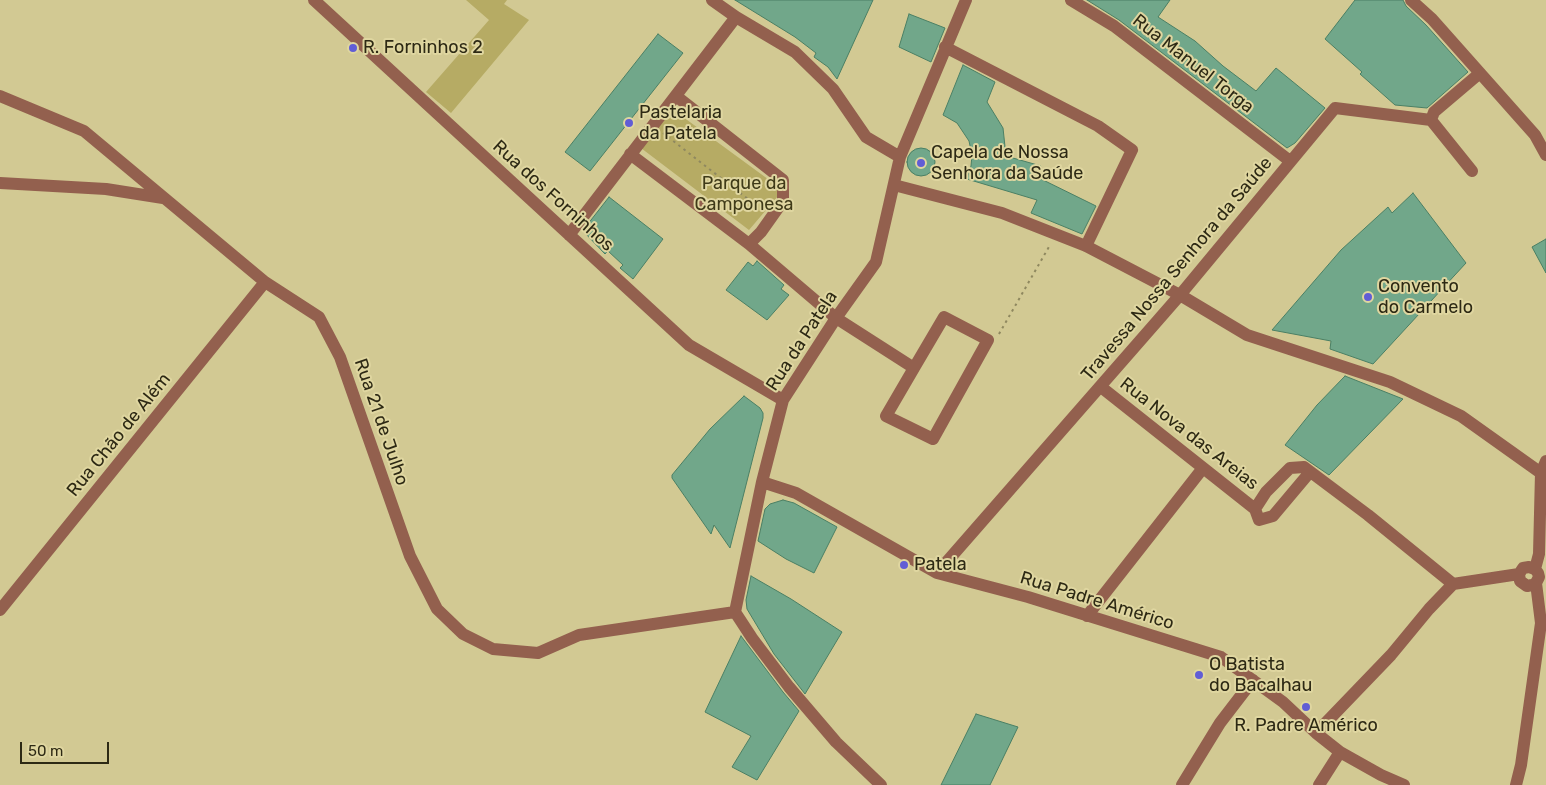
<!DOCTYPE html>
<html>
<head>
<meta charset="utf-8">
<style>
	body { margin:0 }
	#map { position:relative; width:1546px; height:785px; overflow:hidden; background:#d2c993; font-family:Rubik,sans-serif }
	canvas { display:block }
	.scale { position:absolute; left:20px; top:742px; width:89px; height:22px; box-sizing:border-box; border:2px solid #2d2914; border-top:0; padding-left:6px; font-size:15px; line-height:18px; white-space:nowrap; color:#2d2914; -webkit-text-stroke:4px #dfd6a0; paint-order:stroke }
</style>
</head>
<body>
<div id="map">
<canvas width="1546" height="785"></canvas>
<div class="scale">50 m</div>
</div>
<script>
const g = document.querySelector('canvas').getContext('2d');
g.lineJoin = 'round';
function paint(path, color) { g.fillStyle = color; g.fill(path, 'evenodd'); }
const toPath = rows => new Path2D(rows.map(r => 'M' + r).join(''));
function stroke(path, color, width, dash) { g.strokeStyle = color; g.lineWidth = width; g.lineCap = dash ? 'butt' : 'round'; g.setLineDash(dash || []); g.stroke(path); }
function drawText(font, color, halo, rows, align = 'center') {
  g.font = font + ' Rubik,sans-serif'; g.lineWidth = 4; g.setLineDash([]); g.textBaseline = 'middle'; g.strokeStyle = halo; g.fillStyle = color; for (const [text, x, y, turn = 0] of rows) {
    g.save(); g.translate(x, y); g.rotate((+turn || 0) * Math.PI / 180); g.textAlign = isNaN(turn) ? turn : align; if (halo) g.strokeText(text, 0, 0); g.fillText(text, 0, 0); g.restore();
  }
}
paint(toPath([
	[466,0,507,0,504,4,529,20,451,113,426,92,489,20],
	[668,106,776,185,778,196,749,230,637,145]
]), '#b6ab64');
const building = toPath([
	[735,0,873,0,837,79,828,67,814,57,816,53,795,37,735,0],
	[1087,0,1170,0,1158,17,1195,41,1223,66,1256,91,1276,68,1325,108,1295,143,1287,148,1119,20,1087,0],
	[1355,0,1403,0,1406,6,1426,25,1468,72,1427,108,1395,105,1360,74,1362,72,1325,39,1355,0],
	[909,14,945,28,931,62,899,47,909,14],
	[658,34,683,53,590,171,565,152,658,34],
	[963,65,995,82,987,102,1003,128,1006,156,1041,166,1037,177,1096,206,1082,234,1031,213,1037,200,967,179,971,166,972,155,969,141,957,123,943,115,963,65],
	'907 162a14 14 0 1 1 28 0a14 14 0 1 1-28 0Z',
	[1413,193,1466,263,1373,364,1330,349,1331,341,1272,330,1341,250,1388,207,1392,213,1413,193],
	[609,197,663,239,633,279,620,268,623,265,608,251,605,254,584,232,584,229,609,197],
	[1546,239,1546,273,1532,247,1546,239],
	[757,261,784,285,781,289,789,295,767,320,726,290,748,262,753,266,757,261],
	[1345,376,1403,399,1329,475,1285,445,1317,405,1345,376],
	[744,396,760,408,763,413,763,418,730,548,714,525,711,534,672,478,672,475,710,429,744,396],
	[783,500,794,503,837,527,814,573,786,559,758,541,765,509,770,504,783,500],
	[751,576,791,599,842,632,805,694,774,654,747,609,746,600,751,576],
	[741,636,783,692,799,711,757,780,732,767,751,736,705,712,741,636],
	[976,714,1018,727,990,785,941,785,976,714]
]);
paint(building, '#71a78a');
stroke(building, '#4a7f64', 1);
stroke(toPath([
	[663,133,762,210],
	[999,334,1050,245]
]), '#8f885f', 2, [2.5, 4]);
stroke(toPath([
	[314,0,689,345,783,400],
	[712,0,736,17,795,52,833,89,866,137,900,157],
	[1071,0,1114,26,1290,161],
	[1411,0,1432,19,1535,135,1546,155],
	[945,47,1098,126,1132,150,1086,246],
	[0,96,84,131,265,282,319,317,340,357,410,556,437,609,463,634,493,649,538,653,579,635,735,612],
	[676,96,783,180,783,201,761,232,749,244],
	[1431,120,1434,112,1480,73],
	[630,154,749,244,836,318,914,368,886,416,933,439,988,340,944,317,914,368],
	[0,183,106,189,163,198],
	[894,185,1002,213,1086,246,1180,295,1247,335,1390,382,1461,416,1541,473],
	[569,235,736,17],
	[1101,387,1255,509,1266,492,1290,468,1304,467,1368,515,1453,584],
	[762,482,796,493,937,573,1028,597,1221,657,1283,702,1316,733,1340,752,1381,775,1404,785],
	[1255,509,1259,520,1273,516,1310,472],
	[1535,569,1539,554,1541,473,1546,461],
	[937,573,1180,295,1335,108,1431,120,1472,171],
	[0,610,265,282],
	[1087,616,1203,468],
	[1316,733,1391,655,1429,609,1453,584,1519,574],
	[881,785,836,742,789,687,752,638,735,612,762,482,783,400,836,318,876,262,900,157,966,0],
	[1182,785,1220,723,1253,680],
	[1319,785,1340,752],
	[1516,785,1521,765,1541,623,1536,583,1539,577,1538,573,1535,569,1529,567,1523,568,1519,574,1520,581,1527,586,1532,585,1536,583]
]), '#93604e', 12);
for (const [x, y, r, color] of [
	[353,48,5,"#615dd5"],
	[629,123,5,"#615dd5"],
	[921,163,5,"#615dd5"],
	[1368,297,5,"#615dd5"],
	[904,565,5,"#615dd5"],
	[1199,675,5,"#615dd5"],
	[1306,707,5,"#615dd5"]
]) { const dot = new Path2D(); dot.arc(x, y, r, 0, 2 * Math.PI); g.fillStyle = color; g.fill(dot); stroke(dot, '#dfd6a0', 2); }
drawText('18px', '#2d2914', '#dfd6a0', [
	["R. Forninhos 2",363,48],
	["Pastelaria",639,113],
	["da Patela",639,134],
	["Capela de Nossa",931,153],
	["Senhora da Saúde",931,174],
	["Convento",1378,287],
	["do Carmelo",1378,308],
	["Patela",914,565],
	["O Batista",1209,665],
	["do Bacalhau",1209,686],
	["R. Padre Américo",1306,726,"center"]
], 'left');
drawText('18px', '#2d2914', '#dfd6a0', [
	["Rua Manuel Torga",1193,64,38],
	["Rua dos Forninhos",553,196,42],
	["Travessa Nossa Senhora da Saúde",1177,269,-50],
	["Rua da Patela",802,341,-57],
	["Rua 21 de Julho",381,422,71],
	["Rua Nova das Areias",1189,434,38],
	["Rua Chão de Além",119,435,-51],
	["Rua Padre Américo",1097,601,17]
]);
drawText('18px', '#3f3a18', '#dfd6a0', [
	["Parque da",744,184],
	["Camponesa",744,205]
]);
</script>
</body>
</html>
